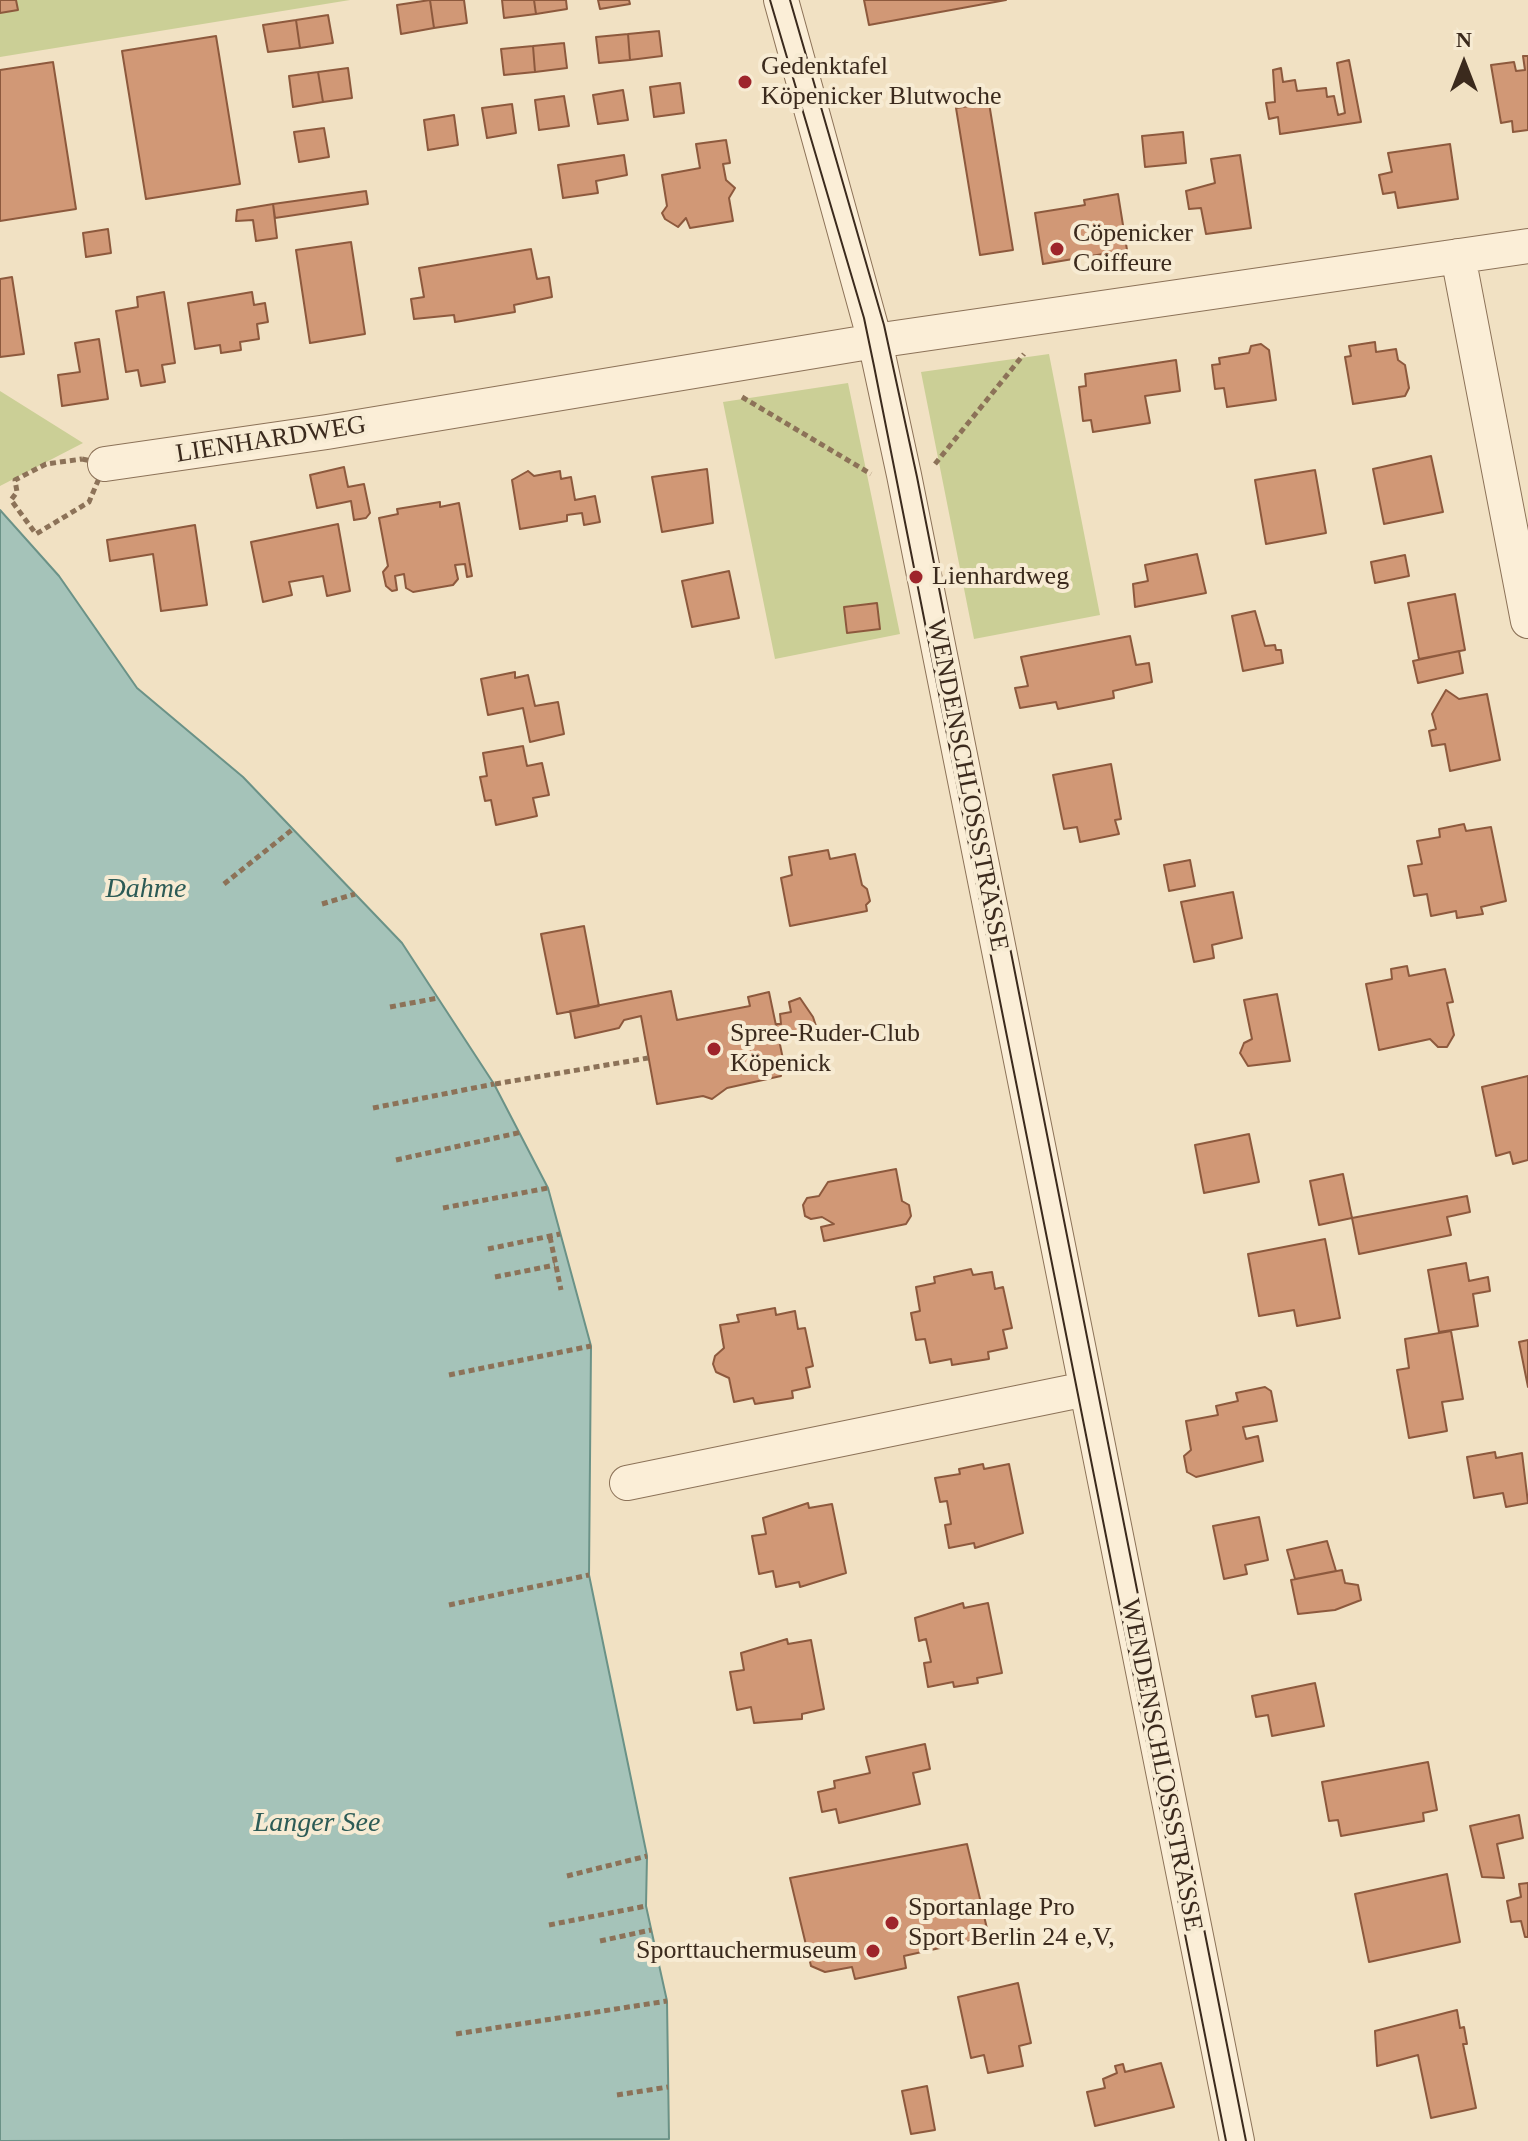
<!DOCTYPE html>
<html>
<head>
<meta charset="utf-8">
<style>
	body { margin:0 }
	#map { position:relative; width:1528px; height:2141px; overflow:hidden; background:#f1e1c3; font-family:Georgia,serif }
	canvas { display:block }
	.north { position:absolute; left:1424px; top:24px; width:80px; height:80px; -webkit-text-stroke:6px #f7ebd3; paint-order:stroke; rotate:0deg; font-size:22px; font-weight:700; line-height:32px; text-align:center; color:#3b2a1d }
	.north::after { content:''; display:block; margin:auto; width:28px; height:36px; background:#3b2a1d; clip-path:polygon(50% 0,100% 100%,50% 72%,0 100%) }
</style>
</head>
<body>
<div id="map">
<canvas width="1528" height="2141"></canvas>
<div class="north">N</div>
</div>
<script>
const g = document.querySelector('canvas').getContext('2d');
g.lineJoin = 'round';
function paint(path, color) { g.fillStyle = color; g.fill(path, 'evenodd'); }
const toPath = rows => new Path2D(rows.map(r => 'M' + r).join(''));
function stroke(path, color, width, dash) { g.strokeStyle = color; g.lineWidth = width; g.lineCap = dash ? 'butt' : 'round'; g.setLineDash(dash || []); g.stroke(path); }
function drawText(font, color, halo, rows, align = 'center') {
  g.font = font + ' Georgia,serif'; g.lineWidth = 8; g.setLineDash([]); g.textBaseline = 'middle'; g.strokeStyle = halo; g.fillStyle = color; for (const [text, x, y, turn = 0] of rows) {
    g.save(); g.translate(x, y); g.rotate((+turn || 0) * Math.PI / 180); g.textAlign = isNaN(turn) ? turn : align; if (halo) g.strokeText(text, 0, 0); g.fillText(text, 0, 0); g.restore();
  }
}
paint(toPath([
	[0,0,350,0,0,57],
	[1049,354,1100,615,974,639,921,372],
	[848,383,900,634,775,659,723,402],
	[0,391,83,443,0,486]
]), '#cbcf96');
const water = toPath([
	[0,510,59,576,137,688,243,777,402,943,494,1084,548,1188,591,1346,589,1575,647,1856,646,1906,667,2001,669,2139,0,2141,0,510]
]);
paint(water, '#a5c3b9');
stroke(water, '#6b9287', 2);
const building = toPath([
	[0,0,16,0,18,10,0,13,0,0],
	[430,0,464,0,467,23,434,28,430,0],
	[430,0,434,28,401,34,397,5,430,0],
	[502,0,534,0,536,14,504,18,502,0],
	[534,0,566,0,567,9,536,14,534,0],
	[598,0,629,0,630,4,600,9,598,0],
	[864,0,1006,0,869,25,864,0],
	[328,15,333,43,300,48,296,20,328,15],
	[296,20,300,48,268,52,263,25,296,20],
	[659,31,662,56,630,60,628,34,659,31],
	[628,34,630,60,599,63,596,37,628,34],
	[216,36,240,184,146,199,122,51,216,36],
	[564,43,567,68,535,72,533,46,564,43],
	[533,46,535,72,504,75,501,49,533,46],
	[1523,56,1528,56,1528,130,1513,132,1512,121,1501,123,1491,65,1514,62,1516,71,1525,70,1523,56],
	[1349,60,1361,122,1280,134,1278,117,1269,119,1266,103,1275,102,1273,70,1281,68,1283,82,1295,80,1297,91,1326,88,1327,97,1334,96,1338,115,1345,113,1337,63,1349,60],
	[53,62,76,209,0,221,0,70,53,62],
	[348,68,352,98,323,102,318,72,348,68],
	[318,72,323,102,293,107,289,76,318,72],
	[680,83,684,113,654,117,650,87,680,83],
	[623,90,628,120,598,124,593,95,623,90],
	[564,96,569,126,539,130,535,100,564,96],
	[989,103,1013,250,980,255,956,108,989,103],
	[512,104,516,133,487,138,482,108,512,104],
	[454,115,458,145,428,150,424,120,454,115],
	[324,128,329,157,299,162,294,132,324,128],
	[1183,132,1186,163,1145,167,1142,136,1183,132],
	[726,140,730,163,723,164,726,180,735,188,729,198,733,221,690,228,686,218,678,227,665,219,662,213,667,206,662,175,700,168,696,144,726,140],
	[1450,144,1458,199,1398,208,1395,192,1383,194,1379,175,1392,172,1388,153,1450,144],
	[624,155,627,175,596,181,598,193,563,198,558,165,624,155],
	[1240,155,1251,228,1206,234,1201,208,1189,209,1186,191,1215,183,1211,159,1240,155],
	[366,191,368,204,275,218,273,204,366,191],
	[1118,194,1127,250,1043,264,1035,213,1085,205,1084,200,1118,194],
	[273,204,277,238,256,241,253,220,236,221,237,210,273,204],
	[108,229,111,253,86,257,83,233,108,229],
	[351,242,365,334,310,343,296,250,351,242],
	[531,249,537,279,549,277,552,297,514,305,515,312,455,322,454,315,414,319,411,299,424,297,419,268,531,249],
	[12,277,24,354,0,357,0,279,12,277],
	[164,292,175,363,162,365,165,382,141,386,138,370,126,372,116,311,138,307,137,297,164,292],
	[252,292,254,305,265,303,268,322,257,324,259,339,240,342,241,350,221,353,220,345,195,349,188,303,252,292],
	[99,339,108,399,62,406,58,375,80,372,75,343,99,339],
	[1375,342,1376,352,1396,349,1398,360,1405,365,1409,388,1405,396,1353,404,1345,357,1351,356,1349,346,1375,342],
	[1261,344,1269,350,1276,400,1227,407,1224,388,1215,389,1212,365,1220,364,1219,358,1249,353,1251,346,1261,344],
	[1176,360,1180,391,1145,396,1150,423,1093,432,1091,420,1083,421,1079,387,1086,386,1085,374,1176,360],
	[1431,456,1443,512,1384,524,1373,469,1431,456],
	[344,467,348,487,364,484,370,513,366,518,354,520,351,501,317,508,310,475,344,467],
	[707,469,713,523,662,532,652,477,707,469],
	[1315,470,1326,533,1266,544,1255,480,1315,470],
	[528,471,534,476,560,471,561,479,571,477,575,500,595,496,600,522,584,525,582,513,567,515,567,521,520,529,512,480,528,471],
	[440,502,440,507,459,503,472,576,467,577,465,564,455,565,458,579,453,585,413,592,406,588,404,574,395,576,397,590,392,591,386,586,383,572,388,566,379,518,398,514,397,509,440,502],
	[338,524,350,591,327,596,323,576,289,582,292,595,263,602,251,542,338,524],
	[195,525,207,605,161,611,153,554,110,561,107,540,195,525],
	[1197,554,1206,593,1135,607,1133,584,1148,581,1145,565,1197,554],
	[1405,555,1409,576,1375,583,1371,562,1405,555],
	[729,571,739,618,692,627,682,581,729,571],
	[1455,594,1465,650,1419,659,1408,603,1455,594],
	[877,603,880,629,847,633,844,607,877,603],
	[1255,611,1265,646,1275,645,1276,650,1281,650,1283,663,1243,671,1232,616,1255,611],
	[1130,636,1136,665,1149,663,1152,682,1113,691,1114,698,1058,709,1056,702,1020,708,1015,688,1028,686,1021,657,1130,636],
	[1459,651,1463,673,1418,683,1413,661,1459,651],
	[515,672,515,678,528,675,535,706,558,702,564,734,530,742,523,708,488,715,481,679,515,672],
	[1446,690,1459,699,1487,694,1500,760,1450,771,1445,744,1432,746,1429,731,1436,729,1432,714,1446,690],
	[523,746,527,766,542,763,549,795,533,798,537,816,496,825,491,800,485,801,480,777,487,776,483,753,523,746],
	[1111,764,1121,819,1115,820,1119,834,1080,842,1077,827,1064,829,1053,775,1111,764],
	[1464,824,1466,831,1491,827,1506,901,1481,907,1483,914,1457,918,1456,911,1431,916,1427,894,1414,896,1408,866,1422,864,1417,841,1440,837,1439,829,1464,824],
	[828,850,830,859,855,854,862,885,867,889,870,901,866,905,867,911,790,926,781,878,792,875,789,857,828,850],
	[1190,860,1195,886,1169,891,1164,865,1190,860],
	[1233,892,1242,938,1212,945,1214,958,1194,962,1181,902,1233,892],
	[584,926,599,1006,557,1014,541,934,584,926],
	[1407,966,1409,976,1445,969,1453,1002,1447,1003,1454,1035,1447,1047,1438,1047,1430,1039,1379,1050,1366,984,1392,979,1391,969,1407,966],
	[671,991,677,1020,750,1006,748,997,769,992,783,1059,778,1060,781,1076,727,1088,712,1099,703,1096,657,1104,641,1016,624,1020,619,1028,575,1038,570,1011,671,991],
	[1277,994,1290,1061,1248,1066,1240,1053,1244,1043,1252,1039,1244,1000,1277,994],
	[800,998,813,1017,818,1032,779,1041,776,1024,781,1024,780,1014,791,1012,789,1002,800,998],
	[1528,1076,1528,1160,1513,1164,1510,1152,1496,1156,1482,1087,1528,1076],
	[1249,1134,1259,1182,1204,1193,1195,1145,1249,1134],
	[896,1169,902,1201,909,1205,911,1216,906,1224,824,1241,821,1227,834,1224,822,1217,811,1219,805,1216,803,1205,807,1198,819,1196,828,1182,896,1169],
	[1343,1174,1352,1218,1319,1225,1310,1181,1343,1174],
	[1467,1196,1470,1212,1447,1217,1451,1235,1359,1254,1352,1218,1467,1196],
	[1325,1239,1340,1318,1297,1326,1294,1310,1259,1316,1248,1254,1325,1239],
	[1466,1263,1469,1281,1488,1277,1490,1291,1473,1294,1478,1326,1439,1332,1428,1270,1466,1263],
	[971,1269,973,1275,992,1272,995,1289,1003,1287,1012,1328,1003,1330,1007,1348,988,1352,989,1359,952,1365,951,1359,930,1363,925,1339,916,1340,911,1313,920,1311,916,1287,935,1283,934,1277,971,1269],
	[775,1308,776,1315,795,1311,798,1329,805,1328,813,1366,806,1368,810,1387,792,1391,793,1398,755,1404,753,1398,734,1402,729,1378,716,1372,713,1364,715,1356,724,1348,720,1325,739,1322,737,1315,775,1308],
	[1451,1331,1463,1399,1442,1402,1447,1431,1409,1438,1397,1370,1409,1368,1405,1339,1451,1331],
	[1528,1340,1528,1387,1519,1342,1528,1340],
	[1265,1387,1271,1391,1277,1421,1243,1427,1246,1439,1258,1436,1263,1461,1196,1477,1187,1472,1184,1456,1191,1450,1186,1421,1218,1415,1216,1406,1238,1401,1236,1393,1265,1387],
	[1495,1452,1496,1458,1522,1453,1528,1503,1506,1507,1503,1493,1474,1498,1467,1457,1495,1452],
	[983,1464,984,1469,1009,1464,1023,1533,975,1548,974,1543,949,1548,945,1525,951,1524,947,1501,940,1502,935,1478,960,1474,959,1469,983,1464],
	[808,1503,809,1508,832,1504,846,1573,800,1587,799,1582,776,1587,773,1571,759,1574,752,1536,766,1534,763,1518,808,1503],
	[1259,1517,1268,1560,1245,1565,1247,1574,1224,1579,1213,1526,1259,1517],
	[1327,1541,1336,1571,1295,1579,1287,1550,1327,1541],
	[1342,1570,1345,1583,1358,1585,1361,1600,1335,1610,1298,1614,1291,1580,1342,1570],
	[963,1603,964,1608,988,1603,1002,1673,977,1678,978,1683,954,1687,953,1682,928,1687,924,1663,931,1662,926,1639,919,1641,915,1618,963,1603],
	[787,1639,788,1644,811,1640,824,1709,802,1714,802,1719,754,1723,751,1707,737,1710,730,1672,744,1670,741,1653,787,1639],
	[1315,1683,1324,1726,1272,1736,1268,1715,1256,1717,1252,1696,1315,1683],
	[925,1744,930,1769,913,1773,920,1804,839,1823,836,1809,822,1812,818,1792,835,1788,834,1781,870,1773,866,1757,925,1744],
	[1428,1762,1437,1810,1423,1813,1424,1821,1341,1836,1338,1820,1329,1821,1322,1782,1428,1762],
	[1519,1815,1523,1838,1497,1844,1504,1878,1482,1877,1470,1826,1519,1815],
	[967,1844,989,1937,904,1956,906,1968,855,1979,852,1967,825,1972,811,1966,790,1878,967,1844],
	[1447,1874,1460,1942,1369,1962,1355,1894,1447,1874],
	[1528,1883,1528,1937,1525,1937,1521,1921,1511,1922,1507,1901,1521,1897,1519,1884,1528,1883],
	[1018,1983,1031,2043,1019,2046,1023,2066,988,2073,984,2055,971,2058,958,1997,1018,1983],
	[1457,2010,1460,2028,1464,2027,1467,2044,1463,2044,1476,2108,1431,2118,1418,2055,1377,2066,1375,2031,1457,2010],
	[1161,2063,1174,2107,1095,2126,1087,2092,1105,2088,1103,2079,1117,2073,1115,2066,1123,2064,1125,2072,1161,2063],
	[927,2086,935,2130,911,2134,902,2091,927,2086]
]);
paint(building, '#d19876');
stroke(building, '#8d593d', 2);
const minor = toPath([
	[781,0,875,341,904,475,1237,2141],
	[1458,256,1528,621],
	[105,464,327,432,875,341,1528,246],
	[627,1483,1086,1389]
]);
stroke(minor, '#8c7258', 36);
stroke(toPath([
	[742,397,871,474],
	[82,459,105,464,89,502,36,534,11,500,17,492,15,480,46,464,82,459],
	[935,464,1024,354],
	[224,884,293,829],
	[322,904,355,894],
	[390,1007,438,998],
	[495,1084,648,1058],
	[373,1108,494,1084],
	[396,1160,522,1132],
	[443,1208,548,1188],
	[550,1237,561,1290],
	[488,1249,560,1234],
	[495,1277,555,1265],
	[449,1375,591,1346],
	[449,1605,589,1575],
	[567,1876,647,1856],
	[549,1925,646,1906],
	[600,1941,651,1930],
	[456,2034,667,2001],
	[617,2095,668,2087]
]), '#8c7258', 5, [6, 4]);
stroke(minor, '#fbeed7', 34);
stroke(toPath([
	[770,0,864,318,874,366,1226,2141],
	[790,0,884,325,917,477,1246,2141]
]), '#3b2a1d', 2);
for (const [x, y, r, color] of [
	[745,82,8,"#9e252b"],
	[1057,249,8,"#9e252b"],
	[916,577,8,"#9e252b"],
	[714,1049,8,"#9e252b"],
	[892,1923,8,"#9e252b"],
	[873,1951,8,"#9e252b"]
]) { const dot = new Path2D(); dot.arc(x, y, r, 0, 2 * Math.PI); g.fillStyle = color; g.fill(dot); stroke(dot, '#f7ebd3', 3); }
drawText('26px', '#3b2a1d', '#f7ebd3', [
	["Gedenktafel",761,67],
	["Köpenicker Blutwoche",761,97],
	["Cöpenicker",1073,234],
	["Coiffeure",1073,264],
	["Lienhardweg",932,577],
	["Spree-Ruder-Club",730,1034],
	["Köpenick",730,1064],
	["Sportanlage Pro",908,1908],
	["Sport Berlin 24 e,V,",908,1938],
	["Sporttauchermuseum",857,1951,"right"]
], 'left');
drawText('26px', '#3b2a1d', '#f7ebd3', [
	["LIENHARDWEG",271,440,-9],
	["WENDENSCHLOSSSTRASSE",967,785,79],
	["WENDENSCHLOSSSTRASSE",1161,1765,79]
]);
drawText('italic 28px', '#2c5b56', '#f7ebd3', [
	["Dahme",146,890],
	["Langer See",317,1824]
]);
</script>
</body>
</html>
